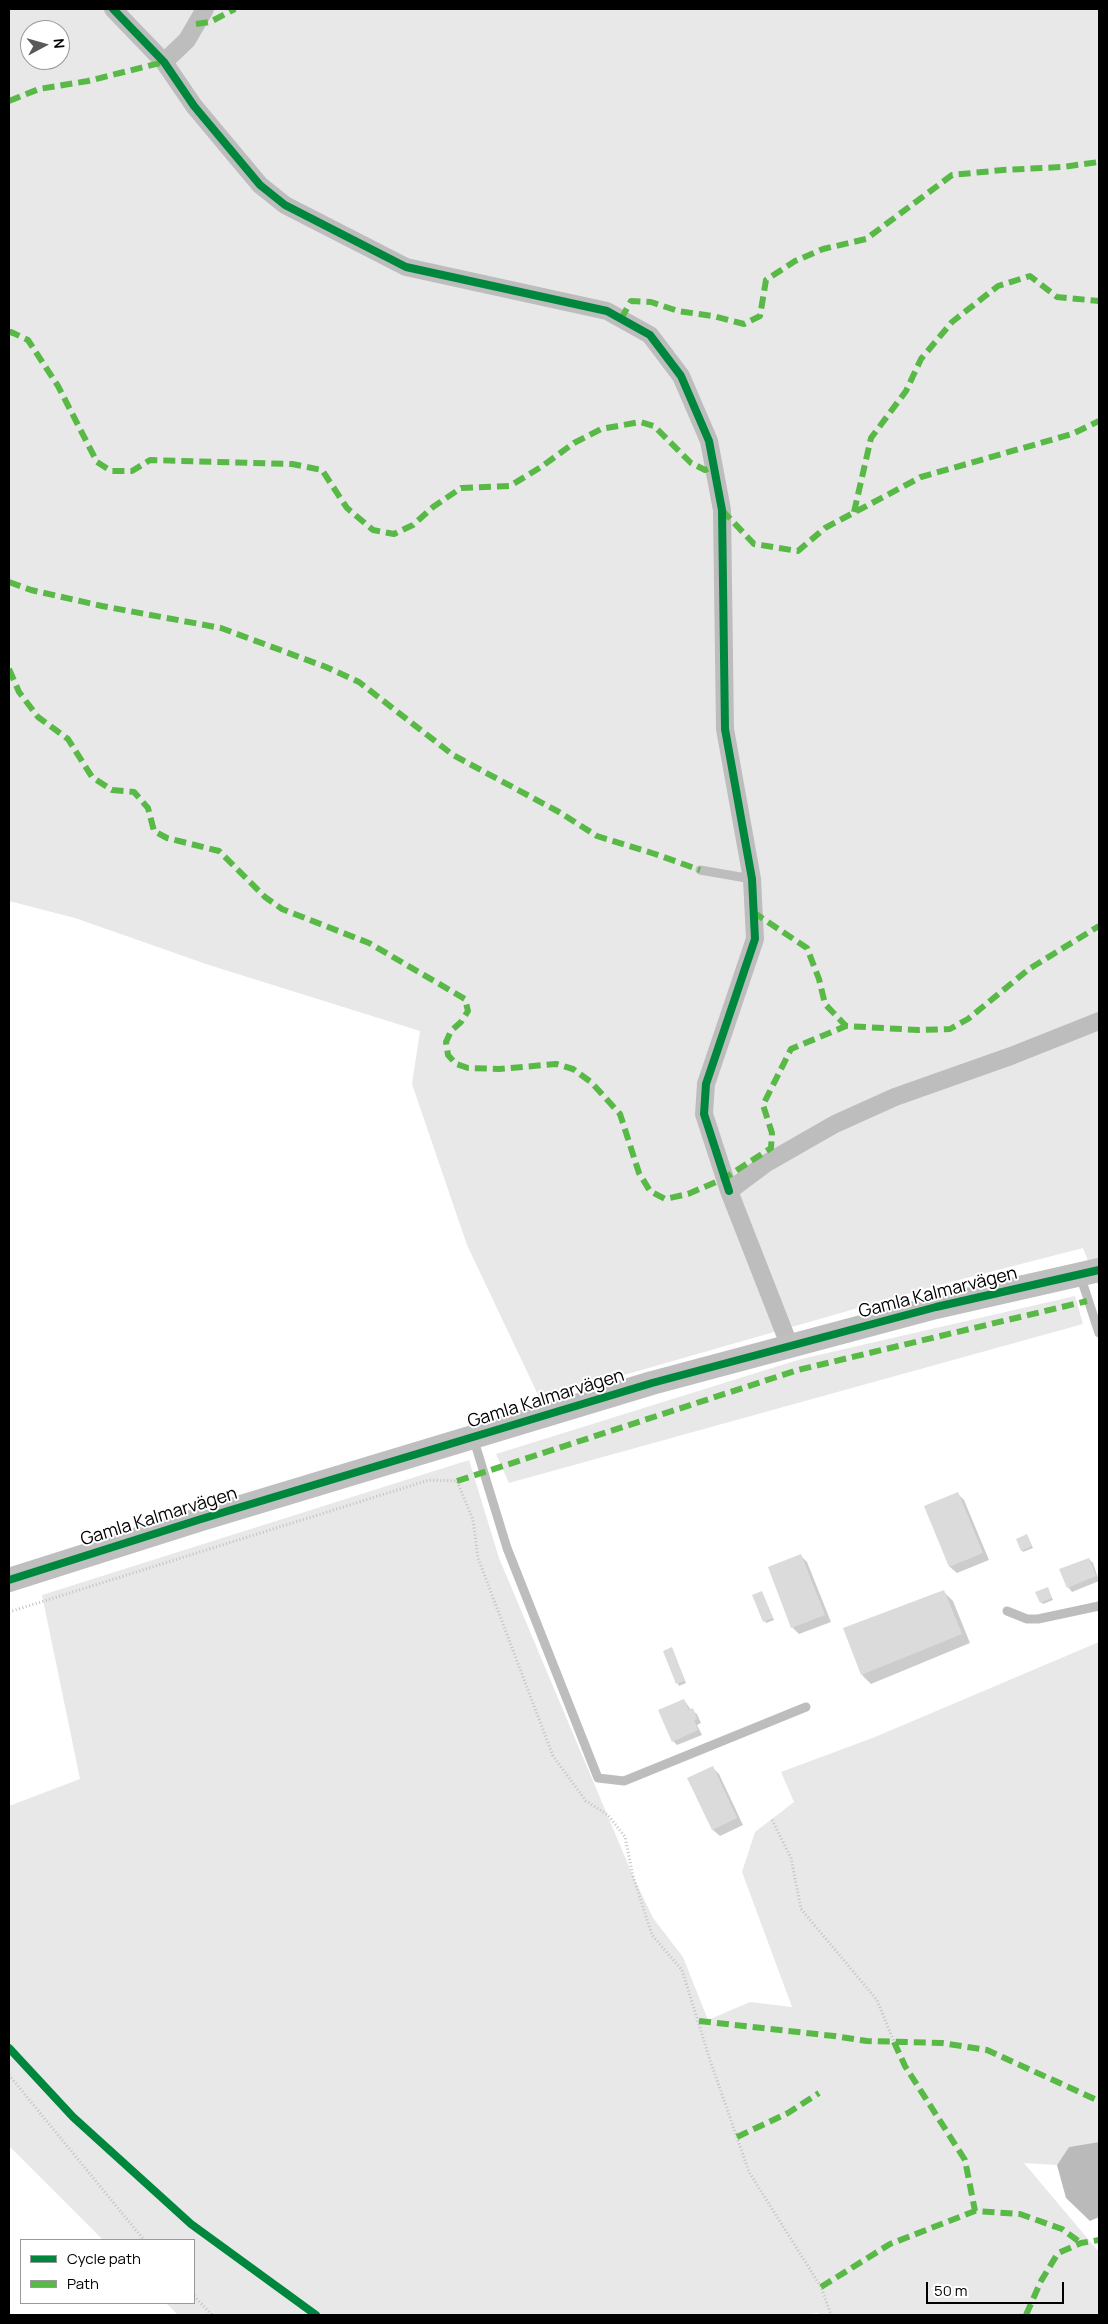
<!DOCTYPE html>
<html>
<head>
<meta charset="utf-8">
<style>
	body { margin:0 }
	#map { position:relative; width:1108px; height:2324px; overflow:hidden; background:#fff; font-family:Manrope,sans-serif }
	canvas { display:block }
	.frame { position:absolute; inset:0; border:10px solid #000; pointer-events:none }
	.legend { position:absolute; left:20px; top:2239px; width:175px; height:65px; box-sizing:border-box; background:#fff; border:1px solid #999; margin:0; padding:6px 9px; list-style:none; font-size:15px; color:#000 }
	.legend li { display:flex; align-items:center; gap:10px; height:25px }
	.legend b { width:25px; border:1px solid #999 }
	.north { position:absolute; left:20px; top:20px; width:50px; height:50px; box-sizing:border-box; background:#fff; border:1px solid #999; border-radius:50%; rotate:84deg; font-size:14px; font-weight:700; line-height:20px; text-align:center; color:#000 }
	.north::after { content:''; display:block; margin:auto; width:18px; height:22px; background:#595959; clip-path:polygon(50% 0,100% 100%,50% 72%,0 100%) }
	.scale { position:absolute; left:926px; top:2282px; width:138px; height:22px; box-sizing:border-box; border:2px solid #000; border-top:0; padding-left:6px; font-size:15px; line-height:18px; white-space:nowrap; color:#000; -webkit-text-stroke:4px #fff; paint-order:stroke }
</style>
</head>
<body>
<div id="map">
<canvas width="1108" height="2324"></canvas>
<div class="frame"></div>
<ul class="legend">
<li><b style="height:6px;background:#00873e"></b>Cycle path</li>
<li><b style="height:6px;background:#58b947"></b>Path</li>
</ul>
<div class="north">N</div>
<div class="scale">50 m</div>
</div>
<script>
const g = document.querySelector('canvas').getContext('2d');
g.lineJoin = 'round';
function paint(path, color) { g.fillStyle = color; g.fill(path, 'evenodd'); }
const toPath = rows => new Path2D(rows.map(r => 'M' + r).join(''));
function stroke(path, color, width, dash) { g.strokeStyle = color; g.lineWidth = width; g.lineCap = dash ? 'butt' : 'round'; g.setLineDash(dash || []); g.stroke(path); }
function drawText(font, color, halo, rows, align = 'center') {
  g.font = font + ' Manrope,sans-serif'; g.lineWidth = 4; g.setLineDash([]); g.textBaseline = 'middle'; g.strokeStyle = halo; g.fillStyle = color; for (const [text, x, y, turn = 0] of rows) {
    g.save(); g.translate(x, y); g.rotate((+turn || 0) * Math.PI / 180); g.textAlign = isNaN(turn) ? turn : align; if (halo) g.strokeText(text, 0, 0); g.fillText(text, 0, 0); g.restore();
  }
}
paint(toPath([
	[9,9,1099,9,1099,1288,1083,1248,928,1288,540,1399,467,1245,412,1084,420,1031,209,965,75,918,9,901],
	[30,30,60,30,60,60,30,60],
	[1075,1296,1083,1324,509,1483,496,1454,801,1359],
	[469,1460,499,1558,633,1876,653,1918,683,1957,708,2020,750,2002,792,2007,742,1872,755,1832,794,1802,781,1772,875,1737,1099,1642,1099,2142,1069,2147,1057,2165,1024,2163,1099,2252,1099,2315,819,2315,818,2313,797,2315,178,2315,166,2303,194,2303,194,2240,103,2240,9,2146,9,1806,80,1779,42,1595]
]), '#e8e8e8');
paint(toPath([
	[1099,2142,1099,2217,1090,2221,1066,2198,1057,2165,1069,2147]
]), '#bababa');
paint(toPath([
	[957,1493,964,1500,989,1560,957,1573,950,1567,925,1507],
	[1027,1535,1033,1548,1023,1552,1022,1550],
	[801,1556,807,1562,831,1622,799,1634,792,1627],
	[1089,1559,1093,1563,1099,1581,1072,1592,1068,1587],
	[1047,1588,1053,1600,1043,1604,1041,1602],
	[944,1592,953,1601,970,1643,871,1684,862,1675],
	[762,1593,774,1620,766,1623,765,1621],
	[672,1648,686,1683,679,1686,665,1651],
	[684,1700,691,1710,697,1714,701,1723,697,1725,702,1735,677,1745,673,1741],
	[712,1767,719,1774,743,1825,720,1836,713,1830]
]), '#0003');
paint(toPath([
	[958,1492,983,1553,949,1567,924,1506],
	[1027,1534,1032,1546,1021,1551,1016,1539],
	[801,1554,825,1615,791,1628,768,1567],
	[1089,1558,1096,1576,1067,1588,1059,1569],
	[1048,1587,1052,1598,1040,1603,1035,1592],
	[944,1590,962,1634,861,1675,843,1628],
	[762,1591,773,1618,763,1622,752,1595],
	[672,1647,685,1681,676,1684,663,1651],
	[684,1699,689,1710,693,1708,697,1719,694,1720,698,1730,672,1742,658,1710],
	[713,1766,737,1818,712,1830,687,1778]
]), '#dbdbdb');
stroke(toPath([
	[9,1612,429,1480,457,1481,473,1520,478,1558,553,1756,586,1801,608,1815,625,1837,633,1876,652,1935,682,1970,710,2060,749,2172,821,2287,831,2315],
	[772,1820,791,1858,801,1909,877,2000,894,2042],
	[9,2075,144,2240],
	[194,2296,212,2315]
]), '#c2c2c2', 3, [1, 2.5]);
stroke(toPath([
	[700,870,752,879],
	[1080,1275,1099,1333],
	[473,1437,507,1548,598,1778,624,1781,806,1707],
	[1007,1611,1027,1619,1038,1619,1099,1606]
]), '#bdbdbd', 9);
stroke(toPath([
	[113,9,164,62,194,106,260,185,285,205,406,267,607,311,650,335,681,376,709,441,722,510,725,729,752,879,755,939,706,1084,704,1114,729,1191],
	[164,62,187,40,205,9],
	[790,1347,729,1191,765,1164,835,1124,895,1097,1011,1056,1099,1021]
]), '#bdbdbd', 18);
stroke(toPath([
	[9,1580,198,1520,652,1383,936,1307,1099,1270]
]), '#bfbfbf', 24);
stroke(toPath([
	[196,24,210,22,235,9],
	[9,101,39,89,88,81,164,62],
	[621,319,631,301,651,302,678,311,713,316,744,324,760,316,766,280,795,261,823,249,866,239,952,175,1003,170,1062,167,1099,162],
	[9,334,11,332,28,340,58,386,97,462,111,471,132,471,150,460,292,464,322,470,347,508,373,530,394,534,413,525,433,507,461,488,510,486,541,467,574,443,601,429,640,422,654,426,691,463,705,470,714,466],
	[722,510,754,544,798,551,825,528,921,477,1072,434,1099,421],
	[854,512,871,438,906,391,921,359,952,322,998,286,1030,276,1057,297,1099,301],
	[9,582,31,590,102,606,221,628,326,667,359,682,453,755,559,812,597,836,655,854,700,870],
	[9,669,19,692,38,717,68,739,92,777,112,790,134,792,148,808,154,831,167,838,219,851,265,897,282,909,369,943,465,999,468,1011,461,1022,451,1031,446,1042,448,1055,456,1064,468,1068,499,1069,556,1064,573,1069,591,1082,620,1114,639,1173,650,1191,665,1199,688,1194,725,1178,771,1148,772,1133,763,1105,791,1049,846,1026,918,1030,950,1029,968,1019,1029,969,1099,926],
	[753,912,807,948,819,979,825,1004,846,1026],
	[457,1481,798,1370,1087,1301],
	[699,2021,834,2036,867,2041,942,2043,987,2050,1099,2101],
	[894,2042,905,2066,965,2160,975,2211],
	[737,2137,788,2113,819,2093],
	[821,2287,890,2244,975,2211,1020,2214,1062,2229,1081,2243],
	[1026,2315,1041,2281,1058,2253,1081,2243,1099,2240]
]), '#58b947', 6, [12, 6]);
stroke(toPath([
	[113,9,164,62,194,106,260,185,285,205,406,267,607,311,650,335,681,376,709,441,722,510,725,729,752,879,755,939,706,1084,704,1114,729,1191],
	[9,1580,198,1520,652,1383,936,1307,1099,1270],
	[9,2048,73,2117,191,2224,316,2315]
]), '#00873e', 8);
drawText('18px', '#000', '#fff', [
	["Gamla Kalmarvägen",938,1293,-14],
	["Gamla Kalmarvägen",546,1399,-17],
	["Gamla Kalmarvägen",159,1517,-17]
]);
</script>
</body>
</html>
